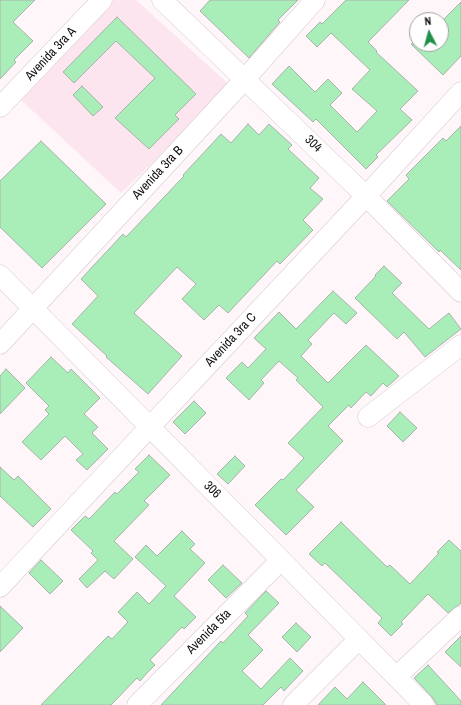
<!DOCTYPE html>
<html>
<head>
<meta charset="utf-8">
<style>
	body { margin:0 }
	#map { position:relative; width:461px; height:705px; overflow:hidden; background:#fff6fa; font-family:"Archivo Narrow",sans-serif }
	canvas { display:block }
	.north { position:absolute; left:409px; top:12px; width:40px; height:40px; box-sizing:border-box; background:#fff; border:1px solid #a19fa0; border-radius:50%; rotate:354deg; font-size:11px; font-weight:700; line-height:16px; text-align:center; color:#130f11 }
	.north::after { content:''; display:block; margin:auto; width:14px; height:18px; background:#20924c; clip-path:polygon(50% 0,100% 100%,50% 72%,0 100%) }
</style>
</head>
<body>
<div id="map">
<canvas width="461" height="705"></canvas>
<div class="north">N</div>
</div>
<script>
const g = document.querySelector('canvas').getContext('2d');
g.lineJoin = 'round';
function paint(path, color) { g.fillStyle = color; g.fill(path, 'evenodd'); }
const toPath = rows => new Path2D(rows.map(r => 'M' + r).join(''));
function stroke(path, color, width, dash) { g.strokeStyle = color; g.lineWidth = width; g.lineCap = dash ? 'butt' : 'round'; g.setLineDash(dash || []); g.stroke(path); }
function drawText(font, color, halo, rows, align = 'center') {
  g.font = font + ' "Archivo Narrow",sans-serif'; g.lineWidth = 3; g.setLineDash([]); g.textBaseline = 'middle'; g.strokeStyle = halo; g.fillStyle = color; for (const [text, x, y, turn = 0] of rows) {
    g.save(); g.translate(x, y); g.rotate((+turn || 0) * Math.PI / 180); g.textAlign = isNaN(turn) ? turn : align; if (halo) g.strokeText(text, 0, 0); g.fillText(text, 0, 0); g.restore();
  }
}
paint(toPath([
	[113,0,136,0,231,86,121,193,21,100,29,89]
]), '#fce5ef');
const building = toPath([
	[0,0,35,0,13,22,33,41,14,60,16,62,0,79,0,0],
	[210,0,298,0,278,20,280,22,249,58,200,11,210,0],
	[346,0,409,0,368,42,377,51,376,52,418,91,400,109,412,120,376,155,378,157,366,169,316,119,313,122,272,84,289,66,315,92,328,79,342,93,330,105,357,132,377,111,352,89,370,70,331,33,317,47,306,36,320,22,322,24,346,0],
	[461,2,461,56,443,75,411,44,441,44,441,22,461,2],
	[117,17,196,94,175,115,179,119,149,149,115,118,155,78,116,41,74,83,63,72,117,17],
	[82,86,103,107,93,116,73,95,82,86],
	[248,124,259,135,269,124,292,145,288,149,319,178,310,188,323,199,303,220,313,230,280,264,277,261,228,313,219,305,204,320,182,299,196,284,177,267,134,313,182,356,148,394,106,357,107,356,72,324,98,296,81,279,123,234,126,237,184,176,183,175,221,134,231,143,248,124],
	[461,126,461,270,440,250,439,252,387,201,409,179,406,175,443,138,446,141,461,126],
	[41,141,106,204,42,268,0,227,0,181,41,141],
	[384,266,402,283,392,293,429,329,449,313,461,329,425,357,404,332,397,339,355,298,376,276,375,275,384,266],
	[333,291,357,313,346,324,334,313,308,340,312,344,301,356,328,383,366,345,399,376,387,387,383,383,371,396,366,392,351,408,349,405,328,426,343,441,296,490,314,507,286,535,255,505,281,479,283,480,304,458,288,443,323,407,296,380,298,378,279,361,261,380,264,383,249,400,226,378,242,362,248,368,266,349,254,338,279,312,296,329,333,291],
	[51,357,68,373,71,369,100,398,84,414,98,427,92,433,108,449,87,470,76,460,83,454,65,436,41,460,22,442,49,414,45,410,49,406,26,383,51,357],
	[6,369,25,388,0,414,0,376,6,369],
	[194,401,206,413,185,434,173,422,194,401],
	[400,412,417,428,403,442,387,426,400,412],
	[149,455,170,475,144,501,149,505,114,541,133,559,114,579,105,571,87,588,79,579,98,560,91,553,93,551,71,530,85,516,89,519,115,492,117,494,139,472,135,469,149,455],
	[235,456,245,466,228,484,217,474,235,456],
	[0,467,14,480,18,476,51,509,33,527,0,496,0,467],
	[341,522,387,567,390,565,410,584,439,553,437,552,449,540,461,551,461,603,448,613,428,594,401,622,403,624,391,636,378,623,382,618,325,563,322,566,309,554,341,522],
	[182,531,195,544,190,549,205,563,174,596,196,617,184,629,182,627,150,660,155,665,147,673,140,681,137,678,111,705,41,705,108,636,112,639,128,622,118,612,137,592,149,604,166,586,135,557,146,545,157,556,182,531],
	[41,560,63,581,50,594,29,573,41,560],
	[223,565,242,583,226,598,208,580,223,565],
	[266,591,279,603,248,635,263,650,242,671,261,689,290,658,303,671,284,691,281,687,263,705,161,705,221,641,223,643,248,616,245,613,266,591],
	[0,606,23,628,0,652,0,606],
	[296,623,311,637,297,652,282,637,296,623],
	[461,636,461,667,445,652,461,636],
	[428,665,461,701,461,705,437,705,432,697,414,678,428,665],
	[363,682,386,705,318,705,335,687,347,699,363,682]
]);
paint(building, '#a9eeb9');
stroke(building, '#a7b2a9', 1);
const minor = toPath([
	[162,0,366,196,461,292],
	[0,107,102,0],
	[0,275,424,705],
	[0,344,245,79,315,0],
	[368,417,461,345],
	[0,587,366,196,461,92],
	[396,677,461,616],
	[137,705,281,560],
	[293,705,359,639]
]);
stroke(minor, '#d6c8ce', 21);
stroke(minor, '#fff', 20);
drawText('13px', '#130f11', '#fff', [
	["Avenida 3ra A",51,54,-47],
	["304",313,144,44],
	["Avenida 3ra B",158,173,-47],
	["Avenida 3ra C",231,340,-47],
	["306",212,490,45],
	["Avenida 5ta",209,632,-45]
]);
</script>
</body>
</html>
